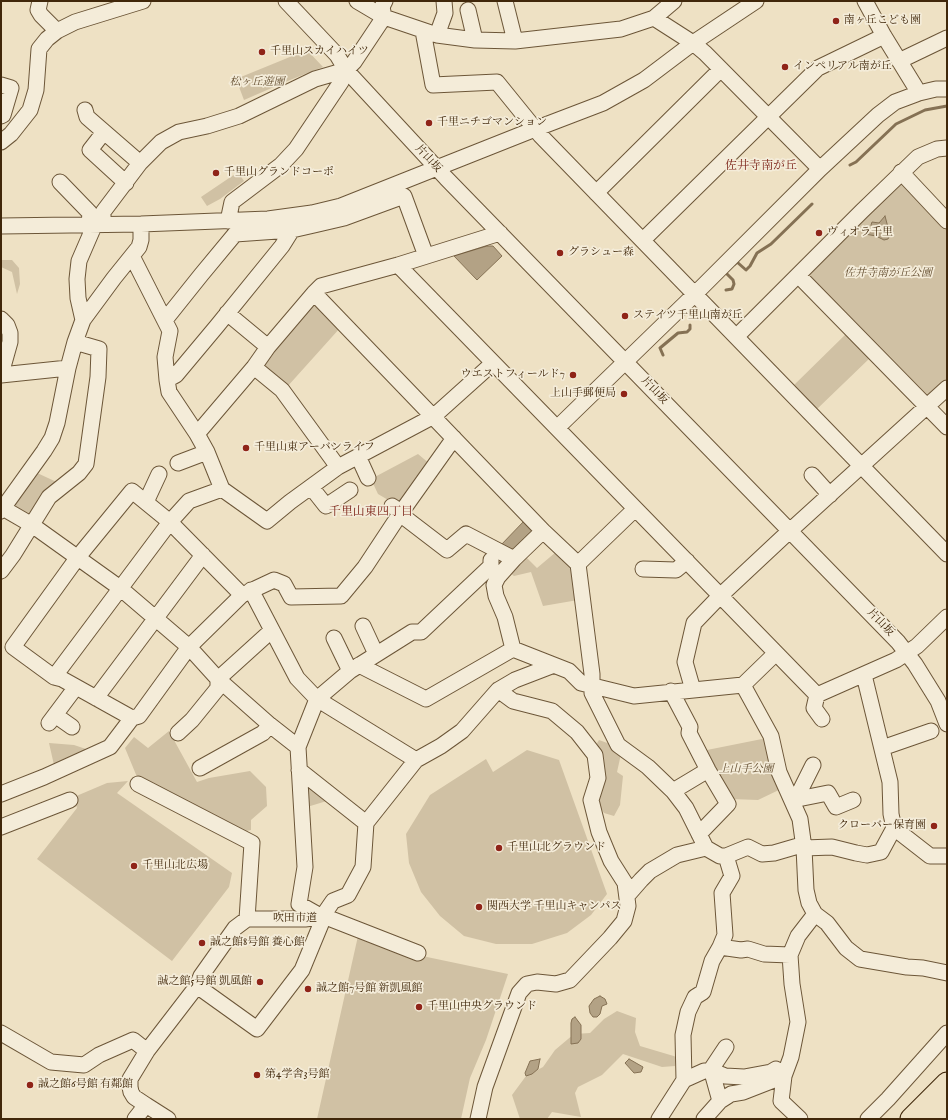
<!DOCTYPE html>
<html>
<head>
<meta charset="utf-8">
<style>
	body { margin:0 }
	#map { position:relative; width:948px; height:1120px; overflow:hidden; background:#eee1c4; font-family:"IM FELL English",serif }
	canvas { display:block }
	.frame { position:absolute; inset:0; border:2px solid #40270a; pointer-events:none }
</style>
</head>
<body>
<div id="map">
<canvas width="948" height="1120"></canvas>
<div class="frame"></div>
</div>
<script>
const g = document.querySelector('canvas').getContext('2d');
g.lineJoin = 'round';
function paint(path, color) { g.fillStyle = color; g.fill(path, 'evenodd'); }
const toPath = rows => new Path2D(rows.map(r => 'M' + r).join(''));
function stroke(path, color, width, dash) { g.strokeStyle = color; g.lineWidth = width; g.lineCap = dash ? 'butt' : 'round'; g.setLineDash(dash || []); g.stroke(path); }
function drawText(font, color, halo, rows, align = 'center') {
  g.font = font + ' "IM FELL English","Noto Serif JP",serif'; g.lineWidth = 3.5; g.setLineDash([]); g.textBaseline = 'middle'; g.strokeStyle = halo; g.fillStyle = color; for (const [text, x, y, turn = 0] of rows) {
    g.save(); g.translate(x, y); g.rotate((+turn || 0) * Math.PI / 180); g.textAlign = isNaN(turn) ? turn : align; if (halo) g.strokeText(text, 0, 0); g.fillText(text, 0, 0); g.restore();
  }
}
paint(toPath([
	[307,50,323,67,290,80,244,100,236,79],
	[238,172,244,181,220,199,207,206,201,197],
	[898,182,904,183,947,229,947,382,926,397,809,277,809,270],
	[1,260,12,260,19,268,20,284,17,294,12,272,1,267],
	[311,304,318,305,340,328,287,387,264,369,263,362],
	[847,333,871,357,816,410,793,386],
	[418,454,430,464,400,507,378,494,371,479],
	[35,472,61,484,31,516,13,505],
	[556,552,573,568,578,600,543,606,531,572,514,576,510,573,526,557,537,568],
	[169,731,197,782,209,778,250,771,266,787,267,806,251,820,251,830,242,832,137,777,125,748,134,737,148,748],
	[767,738,783,788,758,800,731,799,702,751],
	[599,740,610,744,621,754,617,772,623,776,620,805,614,816,604,813,596,800,594,748],
	[49,743,74,745,89,750,54,765],
	[527,750,559,760,607,894,591,915,567,933,532,944,496,944,464,936,440,916,421,892,409,863,406,834,430,795,486,759,493,772],
	[128,781,117,793,232,873,229,887,172,961,37,859,77,808,74,797,107,783],
	[310,784,330,800,307,807,306,786],
	[358,936,427,957,508,974,486,1040,470,1078,461,1119,317,1119],
	[617,1011,636,1018,635,1032,640,1046,677,1057,675,1066,662,1067,623,1054,602,1075,578,1087,575,1093,581,1117,552,1112,547,1119,520,1119,512,1095,526,1076,543,1067,555,1050,574,1034,590,1033,604,1019]
]), '#d0c1a4');
const water = toPath([
	[885,216,890,235,888,239,884,240,876,236,865,234,872,229,871,225,872,222,879,223,885,216],
	[487,246,493,246,502,256,477,280,454,256,487,246],
	[526,519,535,533,510,552,500,546,526,519],
	[600,996,605,999,607,1004,602,1006,600,1014,597,1017,593,1017,590,1013,589,1006,594,999,600,996],
	[575,1017,581,1025,581,1039,578,1043,571,1044,571,1023,572,1019,575,1017],
	[540,1059,538,1069,532,1074,526,1076,525,1073,530,1061,540,1059],
	[629,1059,643,1067,641,1072,634,1073,625,1063,629,1059]
]);
paint(water, '#b3a285');
stroke(water, '#857154', 1);
stroke(toPath([
	[850,165,856,162,896,124,925,110,947,106],
	[735,264,737,262,746,270,750,266,757,253,771,244,812,204],
	[726,290,732,289,734,284,733,280,726,273],
	[663,355,660,348,678,333,687,332,690,329,690,325]
]), '#857154', 3);
const minor = toPath([
	[40,1,38,10,41,15,57,31],
	[286,1,337,55,346,70,446,178,898,642,915,664,938,701,947,724],
	[357,1,384,17,437,35,475,40,515,41,621,29,654,18,674,1],
	[505,1,515,41],
	[865,1,884,36,919,93],
	[468,10,475,40],
	[654,18,693,43,705,53,820,169],
	[423,31,433,85,497,82,540,135,947,554],
	[437,35,445,13,444,1],
	[899,61,947,38],
	[1,85,11,88,3,115,1,116],
	[85,110,87,117,140,163],
	[104,132,90,150,126,183],
	[1,142,11,134,30,110,36,90,39,49,47,39,57,31,75,22,143,1],
	[901,172,947,221],
	[60,182,90,213,89,224],
	[596,193,721,69],
	[228,221,232,202,281,165,296,149,341,82,346,70],
	[103,224,103,212,140,163,161,142,179,132,207,126,239,116,315,79,346,70,354,62,384,17,382,7,385,1],
	[1,226,141,224,268,219,312,213,341,206,535,129,603,103,644,80,693,43,756,1],
	[643,240,818,68,884,36],
	[132,256,170,331,165,357,167,380,169,392,197,434,207,452,222,489],
	[398,265,817,695,896,660,917,646,947,617],
	[798,275,947,427],
	[314,293,543,531,578,564,592,674,592,693,618,745,648,767,673,791,686,808,706,848,720,856,726,856,748,847,762,854,774,853,798,846,804,848,832,847,856,853,867,855,881,852,894,828],
	[227,313,268,347],
	[1,319,7,325,10,333,10,342,1,374],
	[83,320,78,298,77,279,79,261,95,224],
	[165,320,201,275,235,234,292,230,314,225,344,218,404,196,426,256],
	[737,336,862,211,918,157,937,149,947,148],
	[254,367,282,390,338,467],
	[1,375,68,368],
	[167,380,176,375,217,326,282,246,292,230],
	[557,428,694,295,820,169,878,115,895,102,919,93,936,89,947,89],
	[197,434,254,367,268,347,314,293,321,286,398,265,500,233],
	[358,456,368,478],
	[178,463,207,452],
	[812,475,830,495],
	[311,487,326,506,350,490],
	[146,502,159,474],
	[392,506,398,510,400,514,447,550,466,534,514,559],
	[1,507,32,525,120,588,189,647,218,679,270,725,298,747],
	[1,511,44,451,52,438,57,423,68,368,75,342,83,320,114,278,139,247,141,240,141,224],
	[578,564,635,509],
	[643,569,676,570,687,561],
	[1,571,13,555,49,497,79,473,86,464,98,377,99,349,75,342],
	[251,590,297,678,317,699,416,760],
	[363,626,376,654],
	[334,638,350,671],
	[513,649,569,671,581,683,634,696,743,685,776,653],
	[513,649,505,617,496,596,494,585,498,577,514,559,543,531],
	[359,665,426,699,513,649],
	[864,675,890,782,891,814,894,828,930,856,947,856],
	[54,677,170,522,189,501,222,489,267,521,290,502,338,467,434,416,493,363],
	[743,685,771,736,779,772,800,819,804,848,806,890,809,903,815,914,827,923,846,948,860,959,907,967,923,968,947,973],
	[693,690,685,662,694,623,720,596,782,538,947,388],
	[671,691,690,727,689,733,708,770,728,804,699,834],
	[817,695,814,708,822,719],
	[96,698,203,555],
	[55,715,72,727],
	[132,718,62,679,54,677,13,647,78,557,132,491,170,522,242,595],
	[49,723,76,687],
	[178,733,192,720,218,688,218,679,271,631],
	[882,748,931,731],
	[200,768,263,733,270,725],
	[299,770,366,823],
	[138,784,252,843,247,919],
	[673,791,708,770],
	[1,794,44,777,110,747,132,718,139,716,189,647,242,595,274,580,284,584,291,597,341,596,365,567,400,514,454,438],
	[796,799,813,765],
	[793,800,828,793,836,807,853,800],
	[1,827,70,800],
	[627,896,641,880,650,871,677,855,706,848],
	[322,917,333,901,348,895,363,867,366,823,416,760,441,746,462,731,498,690,515,680,554,665],
	[720,947,741,950,748,949,764,954,790,955],
	[418,953,331,919,322,917,299,904,305,867,298,747,317,699,350,671,412,632,421,632,491,566,491,560],
	[197,986,201,976,235,928,247,919,305,919,322,917],
	[1,1033,51,1062,84,1065,99,1055,133,1040,147,1051],
	[726,1047,710,1071,715,1072,725,1076,744,1077,771,1072,776,1069],
	[784,1076,781,1101,800,1119],
	[720,1101,713,1076,710,1071,704,1071,684,1080,683,1035,688,1012,695,997,703,992,712,961,720,947,725,935,722,893,732,876,726,856],
	[146,1105,168,1119],
	[135,1119,146,1105,134,1097,131,1092,130,1087,130,1079,147,1051,197,986,257,1029,302,970,321,924,322,917],
	[478,1119,485,1087,519,993,527,984,537,982,556,984,570,980,610,938,624,921,628,906,625,883,611,861,599,832,591,800,598,778,595,755,577,732,552,711,513,701,498,690],
	[659,1119,684,1080],
	[704,1119,720,1101,731,1094,743,1092,784,1076,791,1057,798,1022,792,984,790,955,798,936,815,914],
	[868,1119,888,1099,947,1033]
]);
const highway = toPath([
	[911,1119,947,1083],
	[936,1119,947,1108]
]);
stroke(minor, '#6c5638', 17);
stroke(highway, '#40270a', 23);
stroke(minor, '#f4ecd9', 15);
stroke(highway, '#eee1c4', 21);
for (const [x, y, r, color] of [
	[836,21,4,"#8f2418"],
	[262,52,4,"#8f2418"],
	[785,67,4,"#8f2418"],
	[429,123,4,"#8f2418"],
	[216,173,4,"#8f2418"],
	[819,233,4,"#8f2418"],
	[560,253,4,"#8f2418"],
	[625,316,4,"#8f2418"],
	[573,375,4,"#8f2418"],
	[624,394,4,"#8f2418"],
	[246,448,4,"#8f2418"],
	[934,826,4,"#8f2418"],
	[499,848,4,"#8f2418"],
	[134,866,4,"#8f2418"],
	[479,907,4,"#8f2418"],
	[202,943,4,"#8f2418"],
	[260,982,4,"#8f2418"],
	[308,989,4,"#8f2418"],
	[419,1007,4,"#8f2418"],
	[257,1075,4,"#8f2418"],
	[30,1085,4,"#8f2418"]
]) { const dot = new Path2D(); dot.arc(x, y, r, 0, 2 * Math.PI); g.fillStyle = color; g.fill(dot); stroke(dot, '#f4ecd9', 1.5); }
drawText('11px', '#40270a', '#f4ecd9', [
	["南ヶ丘こども園",844,21],
	["千里山スカイハイツ",270,52],
	["インペリアル南が丘",793,67],
	["千里ニチゴマンション",437,123],
	["千里山グランドコーポ",224,173],
	["ヴィオラ千里",827,233],
	["グラシュー森",568,253],
	["ステイツ千里山南が丘",633,316],
	["ウエストフィールド7",565,375,"right"],
	["上山手郵便局",616,394,"right"],
	["千里山東アーバンライフ",254,448],
	["クローバー保育園",926,826,"right"],
	["千里山北グラウンド",507,848],
	["千里山北広場",142,866],
	["関西大学 千里山キャンパス",487,907],
	["誠之館8号館 養心館",210,943],
	["誠之館5号館 凱風館",252,982,"right"],
	["誠之館7号館 新凱風館",316,989],
	["千里山中央グラウンド",427,1007],
	["第4学舎3号館",265,1075],
	["誠之館6号館 有鄰館",38,1085]
], 'left');
drawText('italic 11px', '#644e30', '#f4ecd9', [
	["松ヶ丘遊園",257,83],
	["佐井寺南が丘公園",888,274],
	["上山手公園",746,770]
]);
drawText('11px', '#40270a', '#f4ecd9', [
	["片山坂",428,159,47],
	["片山坂",654,391,46],
	["片山坂",880,623,46],
	["吹田市道",295,919]
]);
drawText('12px', '#7a1f14', '#f4ecd9', [
	["佐井寺南が丘",761,167],
	["千里山東四丁目",371,513]
]);
</script>
</body>
</html>
